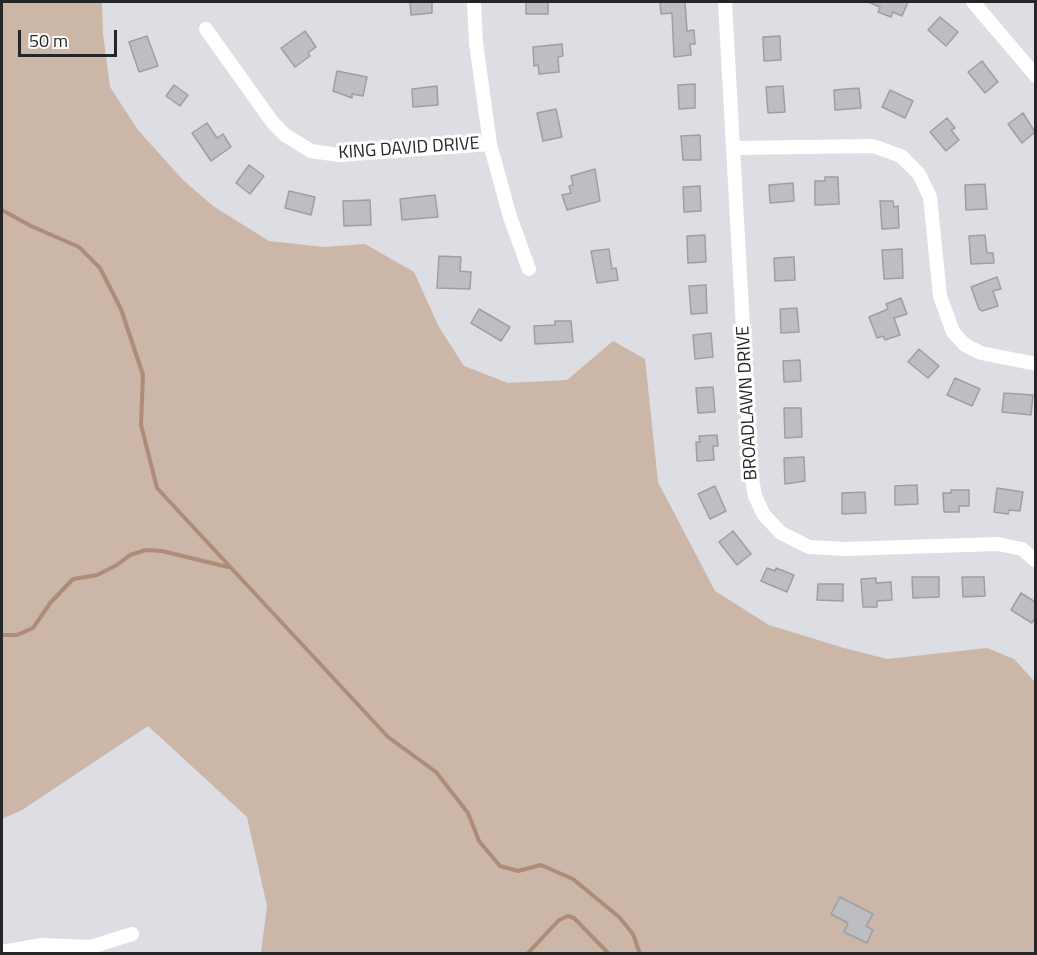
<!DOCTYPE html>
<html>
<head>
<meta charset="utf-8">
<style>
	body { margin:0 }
	#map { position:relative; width:1037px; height:955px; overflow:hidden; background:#dcdee3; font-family:"Titillium Web",sans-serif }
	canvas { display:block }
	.frame { position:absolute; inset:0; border:3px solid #252628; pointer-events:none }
	.scale { position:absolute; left:18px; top:30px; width:99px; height:27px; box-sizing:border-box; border:3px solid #252628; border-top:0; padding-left:8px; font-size:18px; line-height:21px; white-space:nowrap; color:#252628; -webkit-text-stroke:4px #fff; paint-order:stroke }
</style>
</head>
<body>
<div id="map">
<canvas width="1037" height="955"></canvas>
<div class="frame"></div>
<div class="scale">50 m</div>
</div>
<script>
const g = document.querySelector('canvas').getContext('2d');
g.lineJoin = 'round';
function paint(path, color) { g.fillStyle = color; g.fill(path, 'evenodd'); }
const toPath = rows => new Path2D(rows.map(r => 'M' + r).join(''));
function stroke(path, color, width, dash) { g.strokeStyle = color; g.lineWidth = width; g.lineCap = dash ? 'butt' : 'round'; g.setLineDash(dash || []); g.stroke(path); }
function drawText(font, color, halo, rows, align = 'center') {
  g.font = font + ' "Titillium Web",sans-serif'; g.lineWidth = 6; g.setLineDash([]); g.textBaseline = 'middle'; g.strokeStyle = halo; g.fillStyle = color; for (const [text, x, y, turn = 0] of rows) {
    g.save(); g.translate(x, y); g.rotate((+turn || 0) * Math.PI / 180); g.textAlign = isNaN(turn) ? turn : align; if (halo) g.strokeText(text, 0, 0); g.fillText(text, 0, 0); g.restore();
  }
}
paint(toPath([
	[2,2,102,2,103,34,110,87,138,130,183,180,213,206,269,241,324,247,365,244,414,272,439,327,464,366,508,383,567,380,613,341,645,359,658,482,715,591,769,625,844,648,887,659,987,648,1014,659,1035,682,1035,953,261,953,267,906,247,817,148,726,22,810,2,819]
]), '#cbb6a8');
stroke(toPath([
	[2,210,31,226,79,247,100,268,121,309,143,375,141,425,157,488,388,737,436,772,468,813,479,841,500,866,518,871,541,865,573,879,619,917,633,934,640,954],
	[2,635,17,635,33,628,51,602,73,579,97,575,117,565,130,555,146,550,162,551,228,567],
	[527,954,559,920,568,916,574,918,609,954]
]), '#ae8c77', 4);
const building = toPath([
	[410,2,432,2,432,13,411,15,410,2],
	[526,2,548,2,548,14,526,14,526,2],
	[660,2,685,2,687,31,694,30,695,44,690,44,691,55,674,57,672,13,661,14,660,2],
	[868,2,908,2,902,16,893,12,891,17,878,12,880,7,868,2],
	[940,17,958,32,946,46,928,30,940,17],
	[305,31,316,47,308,53,310,56,295,67,281,48,305,31],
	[147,36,158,66,139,72,129,42,147,36],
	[780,36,781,60,764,61,763,37,780,36],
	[562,44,563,56,558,57,559,72,539,74,538,65,534,66,533,47,562,44],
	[982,61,998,82,985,93,968,72,982,61],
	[337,71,367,77,363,96,352,94,352,98,333,91,337,71],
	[695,84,695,108,679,109,678,85,695,84],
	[174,85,188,95,180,106,166,96,174,85],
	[437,86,438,105,413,107,412,89,437,86],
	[783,86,785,112,768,113,766,87,783,86],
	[859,88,861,108,835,110,834,90,859,88],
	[890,90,913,101,905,118,882,107,890,90],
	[556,109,562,137,543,141,537,113,556,109],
	[1023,113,1035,132,1022,143,1008,124,1023,113],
	[947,118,955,128,951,130,959,140,946,151,930,132,947,118],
	[207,123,217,138,223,134,231,147,211,161,192,133,207,123],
	[700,135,701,160,683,160,681,136,700,135],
	[249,165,264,176,250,194,236,183,249,165],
	[595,169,600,201,567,210,562,195,571,193,569,186,573,185,571,176,595,169],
	[825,177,838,177,839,204,815,205,815,181,825,181,825,177],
	[793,183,794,201,770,203,769,185,793,183],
	[985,184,987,209,966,210,965,185,985,184],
	[700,186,701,211,684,212,683,187,700,186],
	[289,191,315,197,311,215,285,208,289,191],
	[435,195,438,217,402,220,400,199,435,195],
	[370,200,371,225,344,226,343,201,370,200],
	[880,201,893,201,894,207,898,206,899,228,882,229,880,201],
	[705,235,706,262,688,263,687,236,705,235],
	[985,235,987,253,993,253,994,263,971,264,969,236,985,235],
	[609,249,612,269,616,268,618,280,597,283,591,251,609,249],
	[902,249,903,278,884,279,882,250,902,249],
	[439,256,461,257,460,271,471,272,470,289,437,288,439,256],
	[794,257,795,280,775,281,774,258,794,257],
	[997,277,1001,289,993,291,998,306,982,311,979,309,971,287,997,277],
	[706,285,707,313,691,314,689,286,706,285],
	[901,298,907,314,894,318,900,335,885,340,883,336,877,338,869,317,888,309,886,304,901,298],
	[797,308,799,332,781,333,780,309,797,308],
	[479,309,510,327,501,341,471,323,479,309],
	[555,321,571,321,573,342,535,344,534,326,555,325,555,321],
	[711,333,713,357,695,359,693,335,711,333],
	[919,349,939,366,928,378,908,362,919,349],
	[800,360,801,381,784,382,783,361,800,360],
	[955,378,980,389,972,406,947,395,955,378],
	[713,387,715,412,698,413,696,388,713,387],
	[1004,393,1033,395,1031,415,1002,412,1004,393],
	[784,408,801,408,802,437,785,438,784,408],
	[717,435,718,446,713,446,714,460,697,461,696,442,700,442,699,436,717,435],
	[804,457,805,481,785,484,784,458,804,457],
	[917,485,918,504,895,505,895,486,917,485],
	[715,486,726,511,710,519,698,494,715,486],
	[997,488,1023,492,1020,511,1009,510,1008,514,994,512,997,488],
	[951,490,969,490,969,506,959,506,959,512,944,512,943,493,951,493,951,490],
	[865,492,866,513,842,514,842,493,865,492],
	[733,531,751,554,737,565,719,542,733,531],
	[767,568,775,571,776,568,794,575,787,592,761,581,767,568],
	[912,577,939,577,939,597,913,598,912,577],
	[962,577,984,577,985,596,963,597,962,577],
	[876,578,876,583,891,582,892,600,877,601,877,607,863,607,861,579,876,578],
	[818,584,843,584,843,601,817,600,818,584],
	[1021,593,1035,602,1035,617,1032,623,1011,610,1021,593],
	[840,897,873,914,866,926,873,930,867,943,844,932,848,923,831,914,840,897]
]);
paint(building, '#bcbec2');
stroke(building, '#9d9fa3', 1.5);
stroke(toPath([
	[474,2,476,43,490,144,510,217,529,269],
	[725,2,751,474,755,496,764,515,781,533,809,547,845,549,998,544,1022,549,1036,561],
	[973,2,1036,76],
	[206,29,273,123,285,135,311,151,339,155,490,144],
	[734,148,873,146,901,156,919,174,930,197,940,296,953,332,965,345,981,353,1036,364],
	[2,952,42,945,91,947,132,934]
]), '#fff', 14);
drawText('18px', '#252628', '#fff', [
	["KING DAVID DRIVE",409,149,-4],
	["BROADLAWN DRIVE",748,403,-93]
]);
</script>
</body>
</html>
